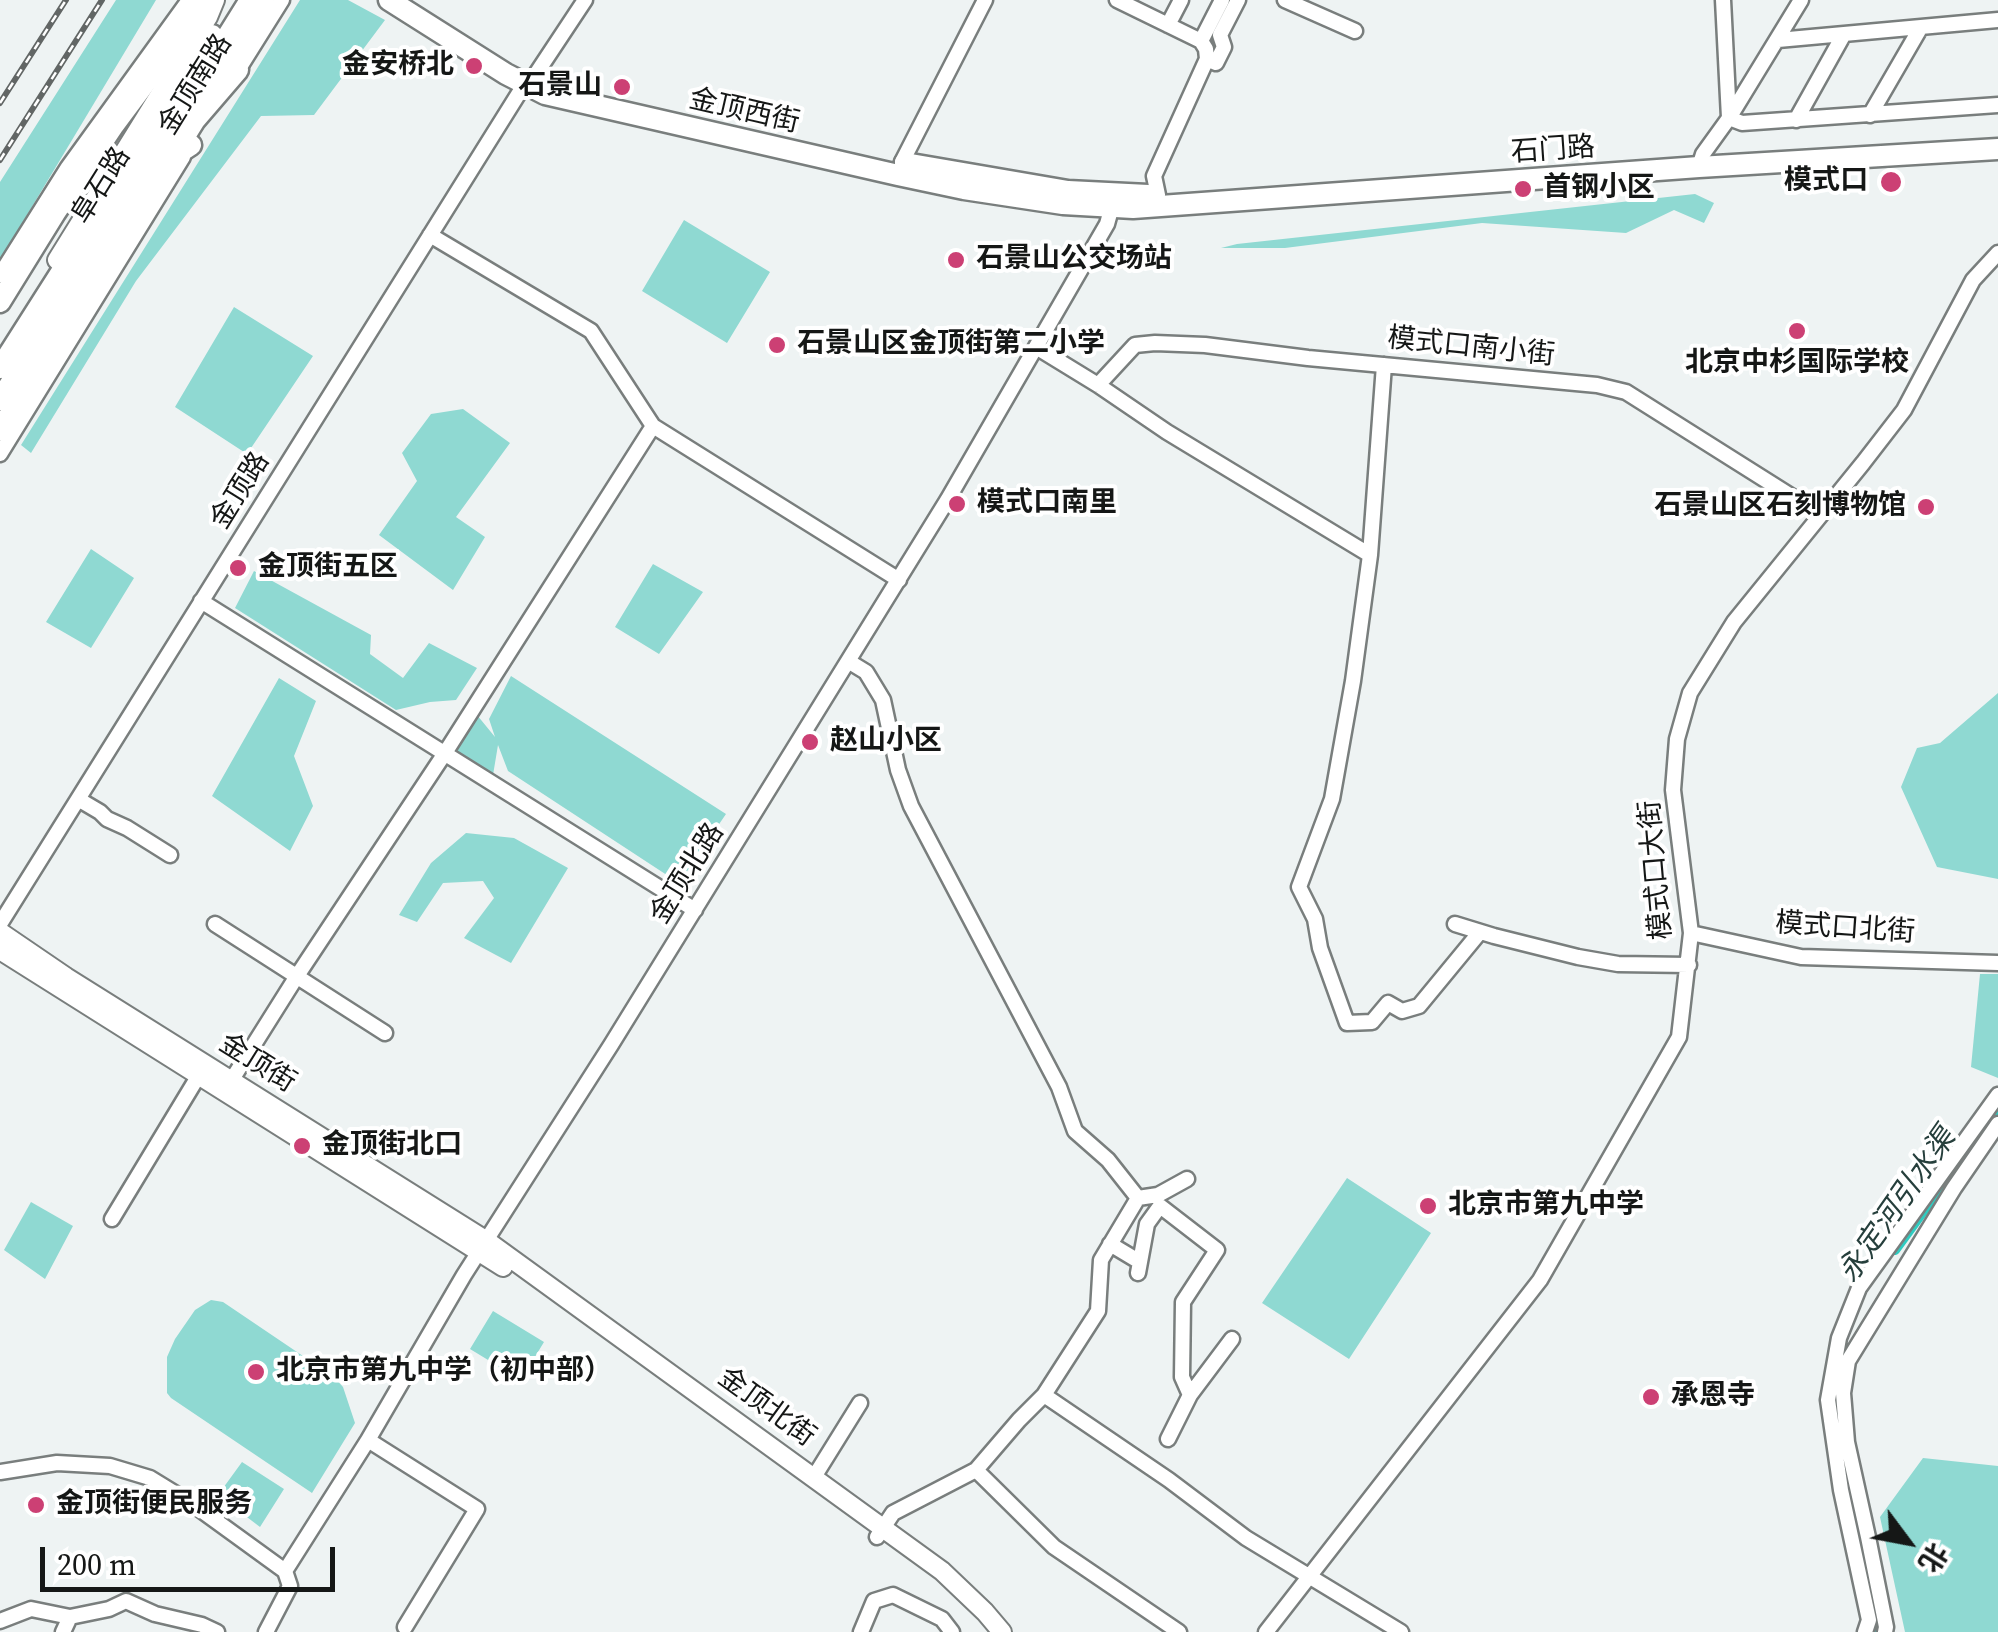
<!DOCTYPE html>
<html>
<head>
<meta charset="utf-8">
<style>
	body { margin:0 }
	#map { position:relative; width:1998px; height:1632px; overflow:hidden; background:#eef3f3; font-family:"Source Serif 4","Noto Sans SC",serif }
	canvas { display:block }
	.north { position:absolute; left:1858px; top:1492px; width:100px; height:100px; -webkit-text-stroke:8px #fff; paint-order:stroke; rotate:122deg; font-size:28px; font-weight:700; line-height:40px; text-align:center; color:#151716 }
	.north::after { content:''; display:block; margin:auto; width:35px; height:45px; background:#151716; clip-path:polygon(50% 0,100% 100%,50% 72%,0 100%) }
	.scale { position:absolute; left:40px; top:1547px; width:295px; height:45px; box-sizing:border-box; border:5px solid #151716; border-top:0; padding-left:12px; font-size:30px; line-height:35px; white-space:nowrap; color:#151716; -webkit-text-stroke:8px #fff; paint-order:stroke }
</style>
</head>
<body>
<div id="map">
<canvas width="1998" height="1632"></canvas>
<div class="north">北</div>
<div class="scale">200 m</div>
</div>
<script>
const g = document.querySelector('canvas').getContext('2d');
g.lineJoin = 'round';
function paint(path, color) { g.fillStyle = color; g.fill(path, 'evenodd'); }
const toPath = rows => new Path2D(rows.map(r => 'M' + r).join(''));
function stroke(path, color, width, dash) { g.strokeStyle = color; g.lineWidth = width; g.lineCap = dash ? 'butt' : 'round'; g.setLineDash(dash || []); g.stroke(path); }
function drawText(font, color, halo, rows, align = 'center') {
  g.font = font + ' "Source Serif 4","Noto Sans SC",serif'; g.lineWidth = 8; g.setLineDash([]); g.textBaseline = 'middle'; g.strokeStyle = halo; g.fillStyle = color; for (const [text, x, y, turn = 0] of rows) {
    g.save(); g.translate(x, y); g.rotate((+turn || 0) * Math.PI / 180); g.textAlign = isNaN(turn) ? turn : align; if (halo) g.strokeText(text, 0, 0); g.fillText(text, 0, 0); g.restore();
  }
}
paint(toPath([
	[116,0,156,0,0,260,0,182],
	[300,0,348,0,385,20,314,115,261,116,136,281,31,453,21,445],
	[1695,194,1714,203,1704,223,1674,210,1626,233,1482,223,1285,248,1221,248,1237,244],
	[684,220,770,272,727,343,642,291],
	[234,307,313,356,247,454,175,407],
	[463,409,510,443,456,517,485,537,453,590,379,535,417,481,402,453,431,414],
	[91,549,134,578,91,648,46,622],
	[653,564,703,592,659,654,615,627],
	[254,571,371,635,370,654,403,678,429,643,477,668,456,700,430,702,396,710,235,608],
	[511,676,726,814,679,883,508,771,498,745,493,775,457,751,477,715,495,737,489,719],
	[279,678,316,701,294,756,313,806,290,851,212,796],
	[1998,693,1998,879,1937,867,1901,787,1917,748,1940,743],
	[466,833,514,838,568,868,511,963,464,938,494,898,483,881,443,883,417,922,399,915,431,863],
	[1980,974,1998,974,1998,1078,1971,1067],
	[1347,1178,1431,1233,1349,1359,1262,1303],
	[31,1202,73,1226,45,1279,4,1250],
	[211,1300,223,1302,334,1377,343,1387,355,1423,312,1493,171,1398,167,1393,167,1357,175,1339,195,1310],
	[493,1311,544,1342,521,1380,470,1349],
	[1923,1458,1998,1466,1998,1632,1905,1632,1880,1517],
	[242,1462,284,1489,260,1527,218,1495]
]), '#8fd9d2');
stroke(toPath([
	[1895,1250,1998,1109],
	[1856,1514,1865,1556],
	[1869,1573,1874,1632]
]), '#2fccc1', 10);
const minor = toPath([
	[1117,0,1201,41,1206,49,1207,59,1154,176,1158,195],
	[1285,0,1355,31],
	[1723,0,1729,118,1742,123,1998,105],
	[1168,25,1181,0],
	[1778,40,1998,20],
	[1201,41,1222,0],
	[1207,59,1216,63,1224,47,1220,35,1238,0],
	[235,75,282,0],
	[534,77,585,0],
	[1870,115,1921,27],
	[1796,120,1844,34],
	[902,162,985,0],
	[1699,167,1703,154,1729,118,1801,0],
	[430,235,591,331,653,426,899,580],
	[0,275,68,167,189,0],
	[1036,347,1098,385,1167,432,1370,555],
	[1384,365,1370,555,1353,681,1332,799,1299,887,1315,919,1320,948,1347,1023,1372,1022,1388,1003,1402,1011,1419,1006,1480,932],
	[1098,385,1135,345,1155,343,1205,345,1308,358,1597,385,1626,392,1821,515],
	[0,454,183,157],
	[201,601,695,910],
	[848,661,866,672,883,700,898,770,911,806,1059,1087,1075,1131,1108,1160,1138,1198],
	[78,799,100,812,107,819,127,828,170,855],
	[0,924,524,85],
	[215,924,385,1033],
	[1455,924,1494,936,1578,957,1618,964,1689,965],
	[1691,933,1801,957,1998,963],
	[231,1081,297,976,445,753,653,426],
	[1138,1198,1158,1195,1187,1179],
	[112,1219,199,1075],
	[1110,1244,1140,1262],
	[1138,1273,1147,1224,1160,1206,1217,1250,1183,1302,1182,1377,1190,1395],
	[1044,1395,1169,1480,1246,1538,1401,1632],
	[1168,1439,1190,1395,1232,1339],
	[368,1440,477,1509,405,1627],
	[976,1470,1054,1547,1179,1632],
	[0,1472,57,1463,110,1466,150,1478,194,1505,285,1571],
	[814,1477,860,1403],
	[877,1537,893,1513,976,1470,1019,1420,1044,1395,1098,1311,1101,1260,1138,1198],
	[285,1571,368,1440,464,1275,611,1045,948,499,1107,224,1114,199],
	[0,1621,31,1609,70,1617],
	[63,1632,70,1617,109,1609,126,1601,155,1614,202,1625,217,1632],
	[266,1632,290,1586,285,1571],
	[861,1632,874,1601,893,1595,942,1619,952,1632],
	[1266,1632,1540,1280,1679,1037,1691,933,1673,790,1677,739,1690,693,1734,622,1863,463,1904,410,1973,280,1998,253],
	[1865,1632,1869,1620,1841,1490,1828,1400,1839,1338,1859,1288,1998,1095],
	[1885,1632,1886,1627,1868,1537,1847,1442,1843,1393,1848,1361,1954,1188,1998,1124]
]);
const major = toPath([
	[188,113,224,68,265,0],
	[57,260,208,17,215,0],
	[0,932,66,977,487,1241,942,1571,985,1612,1002,1632],
	[0,950,503,1267]
]);
const highway = toPath([
	[389,0,506,74,545,94,898,175,964,189,1063,204,1133,208,1699,167,1998,149],
	[175,152,195,120,238,70],
	[905,163,1068,191,1148,195],
	[0,302,55,213,114,125,207,0],
	[0,368,212,35],
	[0,400,250,0],
	[0,430,171,158,191,145]
]);
stroke(minor, '#797e7d', 19);
stroke(major, '#797e7d', 22);
stroke(highway, '#797e7d', 25);
stroke(minor, '#fff', 14);
stroke(major, '#fff', 18);
stroke(highway, '#fff', 20);
const rail = toPath([
	[0,103,66,0],
	[0,160,102,0]
]);
stroke(rail, '#626665', 6);
stroke(rail, '#fff', 2.5, [8]);
for (const [x, y, r, color] of [
	[474,66,10,"#cc4074"],
	[622,87,10,"#cc4074"],
	[1891,182,12,"#cc4074"],
	[1523,189,10,"#cc4074"],
	[956,260,10,"#cc4074"],
	[1797,331,10,"#cc4074"],
	[777,345,10,"#cc4074"],
	[957,504,10,"#cc4074"],
	[1926,507,10,"#cc4074"],
	[238,568,10,"#cc4074"],
	[810,742,10,"#cc4074"],
	[302,1146,10,"#cc4074"],
	[1428,1206,10,"#cc4074"],
	[256,1372,10,"#cc4074"],
	[1651,1397,10,"#cc4074"],
	[36,1505,10,"#cc4074"]
]) { const dot = new Path2D(); dot.arc(x, y, r, 0, 2 * Math.PI); g.fillStyle = color; g.fill(dot); stroke(dot, '#fff', 4); }
drawText('bold 28px', '#151716', '#fff', [
	["金安桥北",454,66,"right"],
	["石景山",602,87,"right"],
	["模式口",1868,182,"right"],
	["首钢小区",1543,189],
	["石景山公交场站",976,260],
	["石景山区金顶街第二小学",797,345],
	["北京中杉国际学校",1797,364,"center"],
	["模式口南里",977,504],
	["石景山区石刻博物馆",1906,507,"right"],
	["金顶街五区",258,568],
	["赵山小区",830,742],
	["金顶街北口",322,1146],
	["北京市第九中学",1448,1206],
	["北京市第九中学（初中部）",276,1372],
	["承恩寺",1671,1397],
	["金顶街便民服务",56,1505]
], 'left');
drawText('28px', '#151716', '#fff', [
	["金顶南路",196,85,-58],
	["金顶西街",744,112,13],
	["石门路",1553,151,-4],
	["阜石路",102,186,-58],
	["模式口南小街",1471,348,6],
	["金顶路",241,491,-58],
	["模式口大街",1657,870,-95],
	["金顶北路",688,874,-58],
	["模式口北街",1845,929,4],
	["金顶街",257,1064,32],
	["金顶北街",766,1408,36]
]);
drawText('italic 30px', '#263f3c', '#fff', [
	["永定河引水渠",1898,1206,-55]
]);
</script>
</body>
</html>
